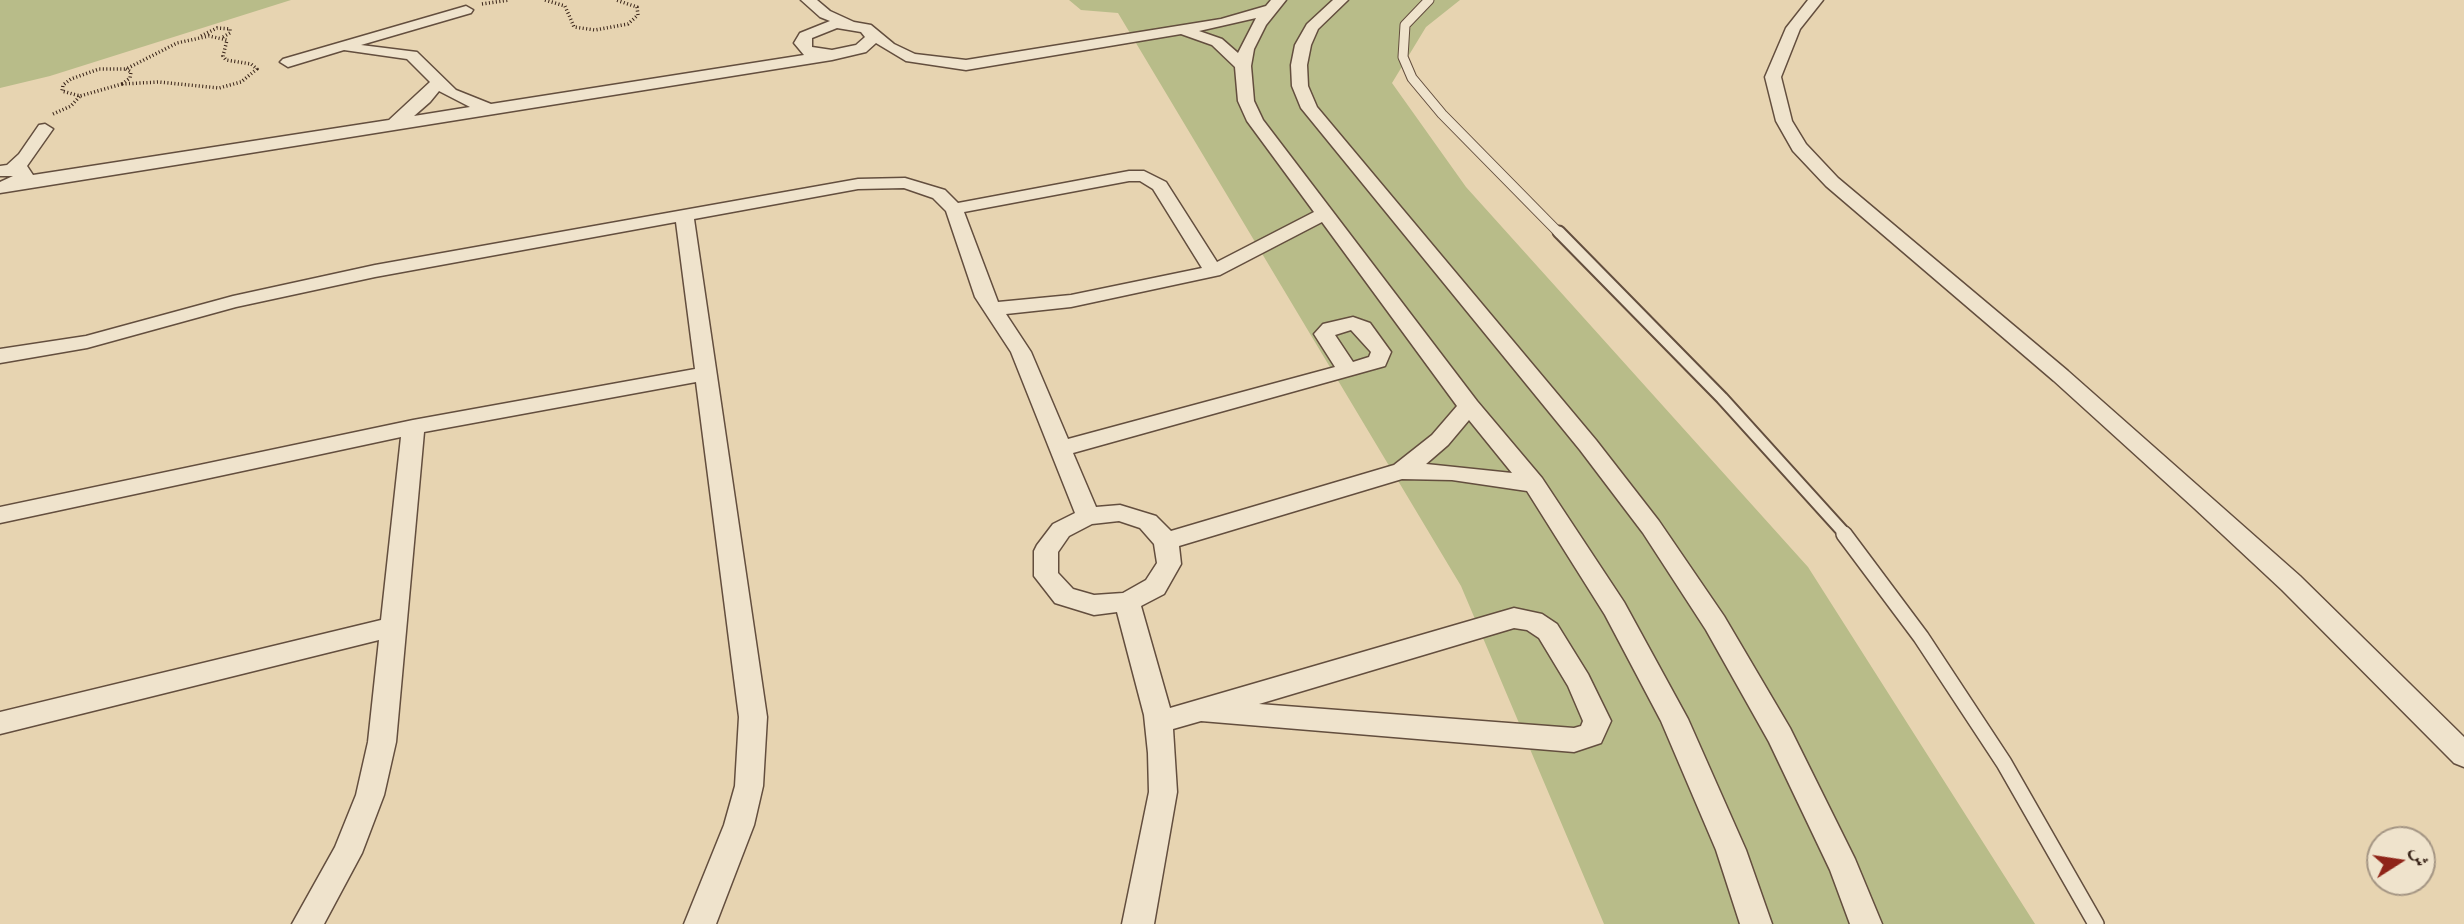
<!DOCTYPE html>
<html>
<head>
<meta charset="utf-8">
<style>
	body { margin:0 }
	#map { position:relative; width:2464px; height:924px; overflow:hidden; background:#e7d4b1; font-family:"IM FELL Double Pica",Amiri,serif }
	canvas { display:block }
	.north { position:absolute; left:2366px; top:826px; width:70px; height:70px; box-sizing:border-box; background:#efe3cc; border:2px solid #a59684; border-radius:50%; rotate:78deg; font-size:19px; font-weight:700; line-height:28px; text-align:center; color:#372217 }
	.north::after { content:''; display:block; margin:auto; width:24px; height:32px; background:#8f2418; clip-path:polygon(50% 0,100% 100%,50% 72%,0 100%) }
</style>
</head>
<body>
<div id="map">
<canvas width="2464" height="924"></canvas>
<div class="north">ش</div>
</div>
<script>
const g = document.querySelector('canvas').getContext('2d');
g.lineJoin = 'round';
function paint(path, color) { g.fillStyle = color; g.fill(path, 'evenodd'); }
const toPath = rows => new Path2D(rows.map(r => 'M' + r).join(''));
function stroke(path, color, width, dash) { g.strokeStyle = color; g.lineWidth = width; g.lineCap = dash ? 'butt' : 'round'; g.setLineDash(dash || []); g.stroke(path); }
paint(toPath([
	[0,0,291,0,50,76,0,88],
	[1069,0,1460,0,1426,27,1392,83,1466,187,1808,567,2035,924,1604,924,1461,586,1118,13,1081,10]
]), '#b8bc89');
const serviceFar2 = toPath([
	[1429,0,1405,25,1403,57,1412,78,1442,114,1560,234]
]);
const serviceFar1 = toPath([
	[1559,232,1722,398,1846,535]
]);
const service = toPath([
	[1844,534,1921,637,2004,763,2096,924]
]);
const minor = toPath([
	[801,0,817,0,830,11,854,22,871,25,894,44,915,54,966,60,1221,19,1266,6,1271,0,1286,0,1266,25,1254,49,1251,66,1254,101,1263,120,1477,401,1542,478,1624,602,1688,719,1746,850,1772,924,1740,924,1716,850,1661,721,1605,615,1527,491,1452,480,1402,479,1179,546,1181,564,1164,594,1141,606,1170,708,1514,608,1542,614,1557,624,1588,674,1611,721,1601,743,1574,752,1201,721,1173,729,1177,792,1154,924,1122,924,1149,792,1148,753,1144,715,1117,612,1094,615,1055,603,1034,576,1034,551,1037,545,1053,524,1075,513,1011,352,975,297,946,211,933,198,904,188,858,189,694,219,767,717,763,786,754,825,716,924,684,924,724,825,735,786,739,717,696,382,424,432,396,742,384,795,362,853,324,924,292,924,335,847,356,795,368,742,379,640,0,734,0,712,381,620,401,437,0,523,0,507,413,420,695,369,676,222,375,277,236,307,87,348,0,363,0,349,86,336,233,296,375,265,858,179,905,178,945,190,958,203,1129,171,1144,171,1166,182,1217,262,1314,212,1247,121,1238,101,1235,67,1212,45,1181,34,966,70,906,61,876,43,866,52,832,60,0,193,0,182,13,176,0,176,0,166,7,165,19,154,39,125,45,124,53,129,27,166,33,175,389,120,430,82,407,59,344,50,288,67,280,62,283,59,466,6,473,10,471,13,361,45,417,52,456,90,491,104,804,55,794,43,800,33,830,21,820,17,801,0],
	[1256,18,1238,53,1222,39,1199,31,1256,18],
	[837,28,861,32,865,37,856,45,832,50,812,47,812,38,837,28],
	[439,91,470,107,414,116,430,102,439,91],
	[1129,181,1140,181,1153,189,1202,268,1071,295,998,302,964,212,1129,181],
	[1322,222,1457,406,1432,435,1394,465,1171,531,1156,516,1120,505,1096,507,1073,453,1385,366,1391,352,1370,323,1353,317,1323,324,1314,334,1335,367,1068,439,1031,352,1006,314,1071,307,1220,275,1322,222],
	[1351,330,1371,352,1369,357,1353,362,1335,335,1351,330],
	[1469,420,1512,473,1426,464,1448,445,1469,420],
	[1119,521,1140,528,1154,544,1157,563,1146,580,1123,593,1094,595,1073,589,1058,573,1058,552,1069,536,1092,524,1119,521],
	[1514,628,1527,630,1539,638,1568,686,1583,721,1581,726,1574,728,1259,704,1514,628],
	[1333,0,1348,0,1318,29,1311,45,1307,65,1308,86,1317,107,1596,440,1659,521,1724,616,1790,728,1855,859,1882,924,1850,924,1830,870,1769,742,1706,630,1643,533,1580,450,1301,108,1292,86,1291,65,1295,45,1307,24,1333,0],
	[1808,0,1823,0,1800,29,1781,77,1792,121,1806,144,1838,178,2068,371,2300,576,2464,737,2464,767,2454,763,2282,590,2194,508,2054,381,1826,186,1793,151,1776,121,1765,77,1786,28,1808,0]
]);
stroke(serviceFar2, '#634e3e', 11);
stroke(serviceFar1, '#634e3e', 15);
stroke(service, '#634e3e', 18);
stroke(minor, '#634e3e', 3);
stroke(toPath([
	[545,0,565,6,574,27,595,30,628,24,638,15,637,7,616,0],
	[482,4,509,0],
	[201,36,217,28,230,29,230,33,223,37],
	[122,84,80,96,62,91,63,85,71,79,99,69,126,69],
	[122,84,130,78,131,72,126,69],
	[122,84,159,82,219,88,241,82,257,69,251,64,226,60,223,56,227,40,209,36,177,43,126,69],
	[53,114,71,106,80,96]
]), '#372217', 3.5, [1, 2.5]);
stroke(serviceFar2, '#efe3cc', 9);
stroke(serviceFar1, '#efe3cc', 11);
stroke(service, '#efe3cc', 15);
paint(minor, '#efe3cc');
</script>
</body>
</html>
